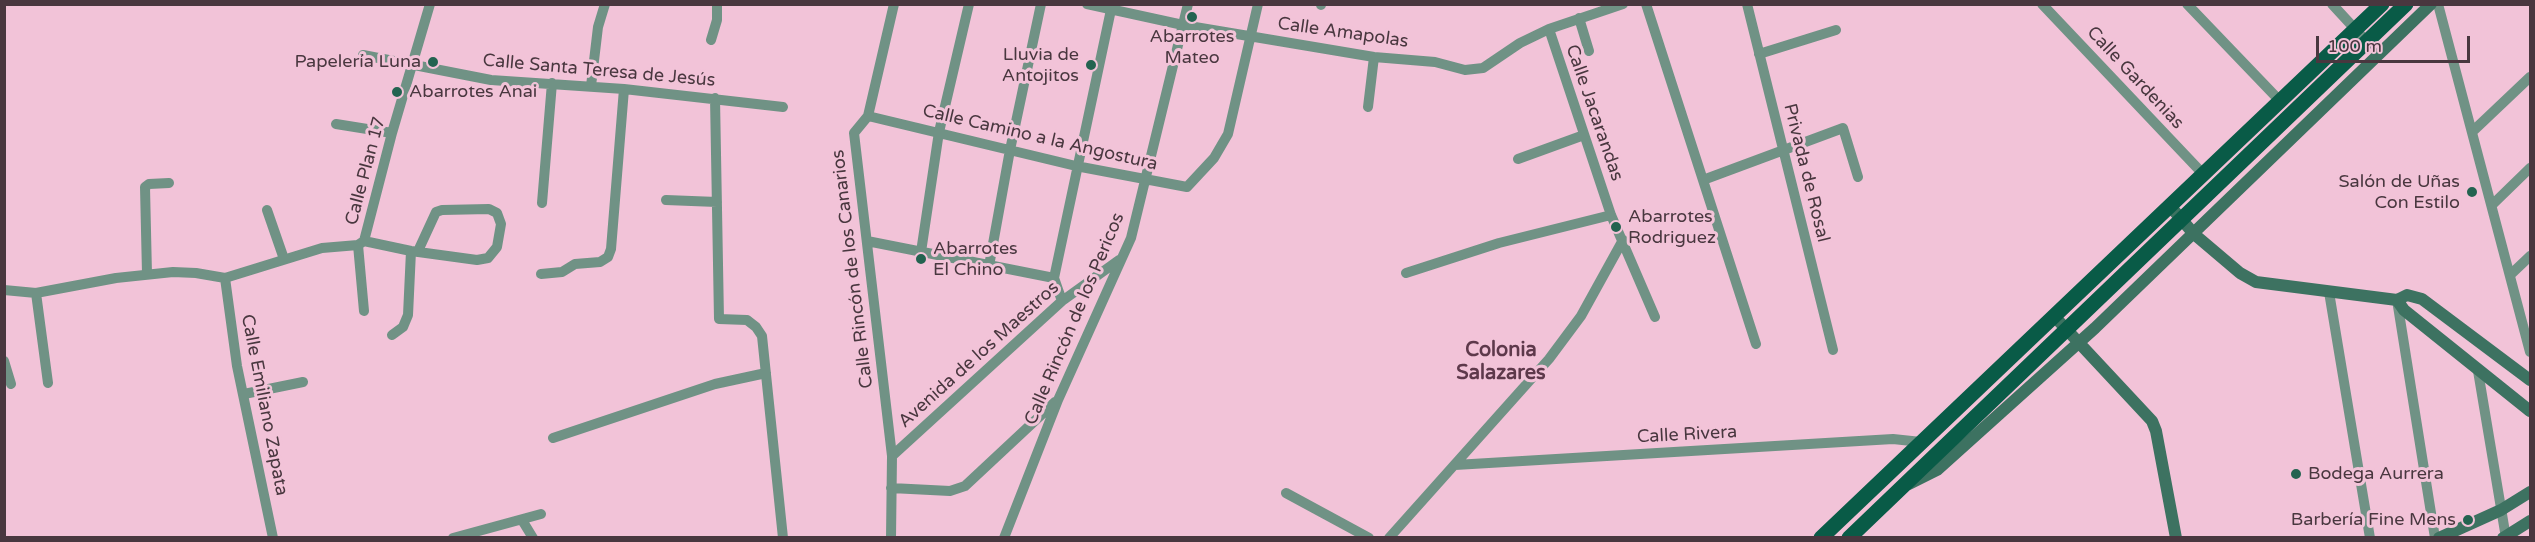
<!DOCTYPE html>
<html>
<head>
<meta charset="utf-8">
<style>
	body { margin:0 }
	#map { position:relative; width:2535px; height:542px; overflow:hidden; background:#f2c3d8; font-family:"Varela Round",sans-serif }
	canvas { display:block }
	.frame { position:absolute; inset:0; border:6px solid #49373f; pointer-events:none }
	.scale { position:absolute; left:2316px; top:36px; width:154px; height:27px; box-sizing:border-box; border:3px solid #49373f; border-top:0; padding-left:8px; font-size:18px; line-height:21px; white-space:nowrap; color:#49373f; -webkit-text-stroke:4px #f2c3d8; paint-order:stroke }
</style>
</head>
<body>
<div id="map">
<canvas width="2535" height="542"></canvas>
<div class="frame"></div>
<div class="scale">100 m</div>
</div>
<script>
const g = document.querySelector('canvas').getContext('2d');
g.lineJoin = 'round';
const toPath = rows => new Path2D(rows.map(r => 'M' + r).join(''));
function stroke(path, color, width, dash) { g.strokeStyle = color; g.lineWidth = width; g.lineCap = dash ? 'butt' : 'round'; g.setLineDash(dash || []); g.stroke(path); }
function drawText(font, color, halo, rows, align = 'center') {
  g.font = font + ' "Varela Round",sans-serif'; g.lineWidth = 6; g.setLineDash([]); g.textBaseline = 'middle'; g.strokeStyle = halo; g.fillStyle = color; for (const [text, x, y, turn = 0] of rows) {
    g.save(); g.translate(x, y); g.rotate((+turn || 0) * Math.PI / 180); g.textAlign = isNaN(turn) ? turn : align; if (halo) g.strokeText(text, 0, 0); g.fillText(text, 0, 0); g.restore();
  }
}
stroke(toPath([
	[1087,4,1183,25,1374,57,1435,62,1465,70,1483,68,1520,43,1549,29,1623,4],
	[1646,4,1756,344],
	[1747,4,1833,350],
	[2042,4,2204,175],
	[2187,4,2280,101],
	[2332,4,2367,42],
	[2438,4,2530,352],
	[1321,5,1321,4],
	[1579,18,1589,51],
	[1549,29,1611,215,1655,317],
	[711,40,717,20,717,4],
	[1759,54,1836,30],
	[363,55,491,80,624,89,783,107],
	[591,86,598,27,605,4],
	[715,98,719,319,747,320,756,327,762,336,783,538],
	[1368,107,1374,57],
	[868,116,1076,166,1187,187,1214,158,1228,134,1258,4],
	[336,124,392,133],
	[2472,132,2530,77],
	[1518,159,1584,135],
	[1703,180,1843,128,1858,177],
	[666,200,717,202],
	[542,203,552,83],
	[2492,205,2530,168],
	[267,210,284,259],
	[364,241,411,251,477,260,488,258,497,247,501,224,497,213,489,209,442,210,436,212,418,251],
	[364,241,392,133,430,4],
	[867,241,1054,278],
	[358,245,364,311],
	[921,252,939,132,969,4],
	[989,266,1010,150,1041,4],
	[1406,273,1499,243,1611,215],
	[147,274,145,187,149,184,169,183],
	[541,274,562,272,575,264,600,262,608,257,611,249,624,89],
	[2510,275,2530,256],
	[225,278,237,366,273,538],
	[4,290,36,293,116,278,173,272,196,273,225,278,322,248,358,245,364,241],
	[2329,292,2370,538],
	[36,293,48,383],
	[2397,300,2435,538],
	[1062,301,1054,278,1112,5],
	[392,335,403,327,408,315,411,251],
	[4,361,11,384],
	[2478,371,2506,538],
	[244,394,303,382],
	[553,438,715,384,766,373],
	[892,456,1062,301,1119,260],
	[1455,465,1893,439,1921,442],
	[891,488,950,491,965,486,1055,402],
	[1286,493,1369,538],
	[522,520,533,538],
	[453,538,541,514],
	[891,538,892,456,854,133,868,116,894,4],
	[1004,538,1058,400,1131,238,1188,4],
	[1389,538,1549,359,1581,316,1623,240]
]), '#709285', 10);
stroke(toPath([
	[2170,206,2194,234,2240,273,2256,282,2397,300,2407,295,2422,299,2530,380],
	[2397,300,2404,310,2530,411],
	[2054,316,2152,421,2156,431,2176,538],
	[1909,484,1937,470,2095,328,2431,4],
	[2439,538,2501,510,2530,492],
	[2503,538,2530,521]
]), '#3d7261', 12);
stroke(toPath([
	[1821,538,2382,4],
	[1849,538,2406,4]
]), '#095b47', 15);
for (const [x, y, r, color] of [
	[1192,17,6,"#236350"],
	[433,62,6,"#236350"],
	[1091,65,6,"#236350"],
	[397,92,6,"#236350"],
	[2472,192,6,"#236350"],
	[1616,227,6,"#236350"],
	[921,259,6,"#236350"],
	[2296,474,6,"#236350"],
	[2468,520,6,"#236350"]
]) { const dot = new Path2D(); dot.arc(x, y, r, 0, 2 * Math.PI); g.fillStyle = color; g.fill(dot); stroke(dot, '#f2c3d8', 2); }
drawText('18px', '#49373f', '#f2c3d8', [
	["Calle Amapolas",1343,33,8],
	["Calle Santa Teresa de Jesús",599,71,5],
	["Calle Gardenias",2135,78,47],
	["Calle Jacarandas",1594,113,71],
	["Calle Camino a la Angostura",1040,138,13],
	["Calle Plan 17",366,171,-75],
	["Privada de Rosal",1806,173,76],
	["Calle Rincón de los Canarios",853,269,-97],
	["Calle Rincón de los Pericos",1075,319,-67],
	["Avenida de los Maestros",979,355,-42],
	["Calle Emiliano Zapata",264,405,79],
	["Calle Rivera",1687,435,-3]
]);
drawText('18px', '#49373f', '#f2c3d8', [
	["Abarrotes",1192,37,"center"],
	["Mateo",1192,58,"center"],
	["Lluvia de",1079,55],
	["Antojitos",1079,76],
	["Papelería Luna",421,62],
	["Abarrotes Anai",409,92,"left"],
	["Salón de Uñas",2460,182],
	["Con Estilo",2460,203],
	["Abarrotes",1628,217,"left"],
	["Rodriguez",1628,238,"left"],
	["Abarrotes",933,249,"left"],
	["El Chino",933,270,"left"],
	["Bodega Aurrera",2308,474,"left"],
	["Barbería Fine Mens",2456,520]
], 'right');
drawText('bold 20px', '#5e394b', '#f2c3d8', [
	["Colonia",1501,351],
	["Salazares",1501,374]
]);
</script>
</body>
</html>
